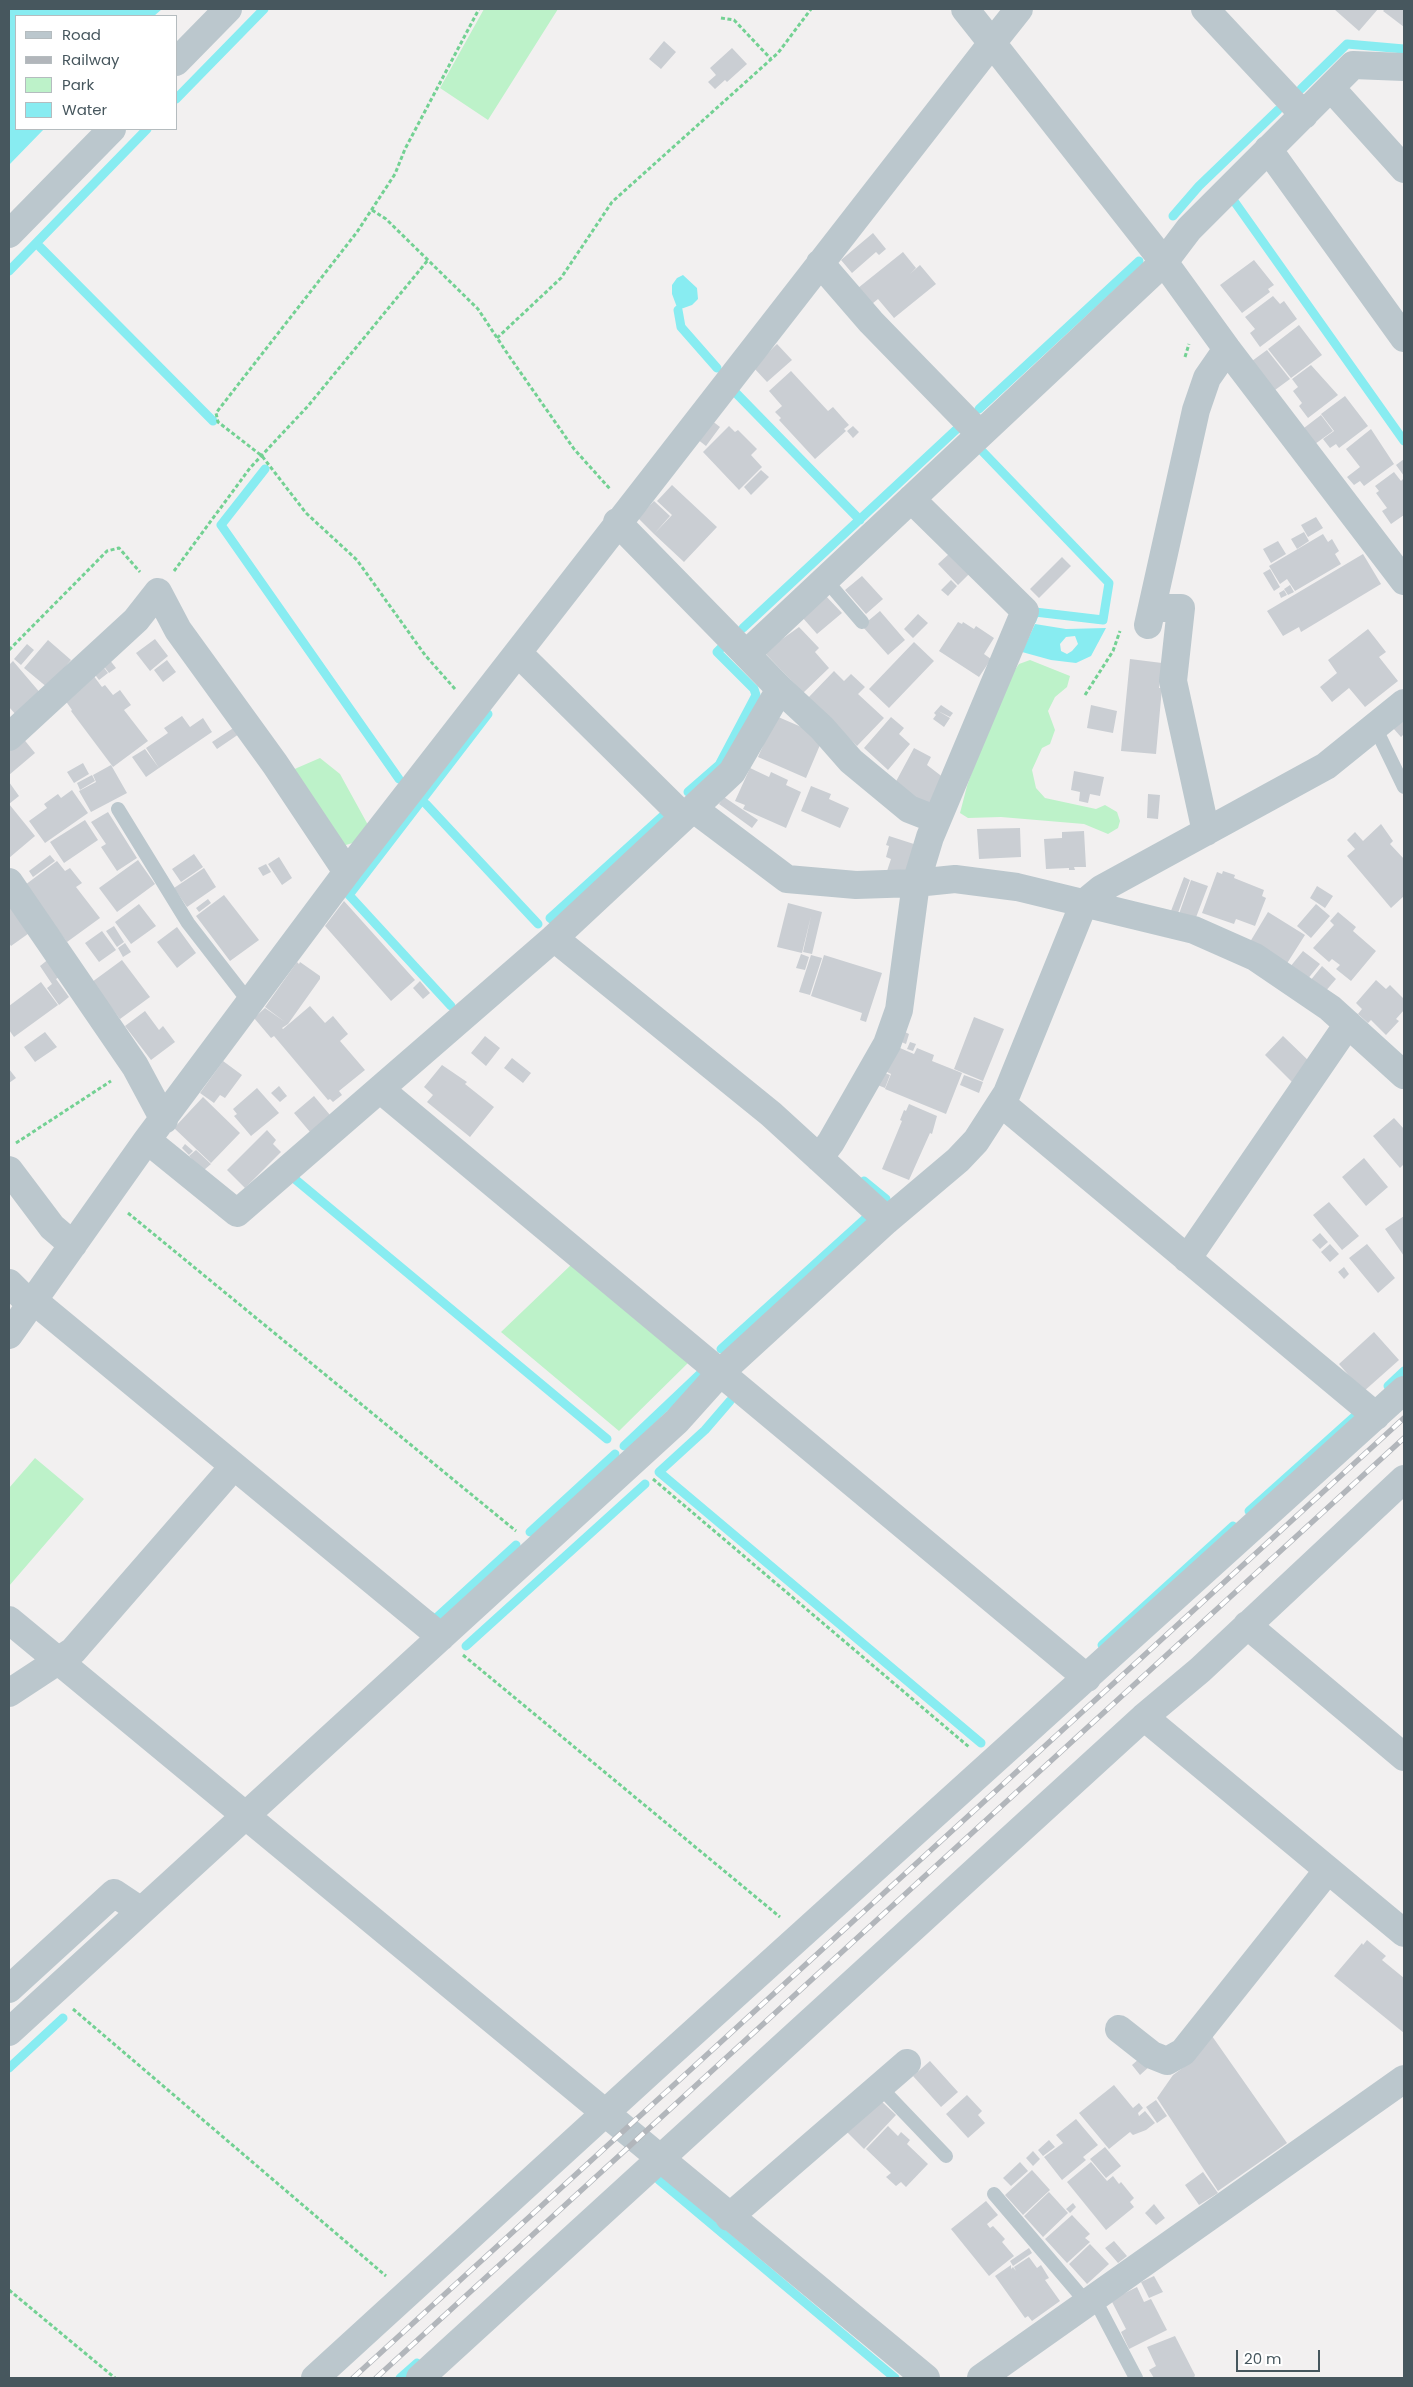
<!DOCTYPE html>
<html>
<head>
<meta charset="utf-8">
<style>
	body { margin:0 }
	#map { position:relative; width:1413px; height:2387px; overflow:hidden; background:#f2f0f0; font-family:Poppins,sans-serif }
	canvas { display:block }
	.frame { position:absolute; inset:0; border:10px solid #47575e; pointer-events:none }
	.legend { position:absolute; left:15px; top:15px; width:162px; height:115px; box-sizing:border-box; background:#fff; border:1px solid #b5bcbf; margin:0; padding:6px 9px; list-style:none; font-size:15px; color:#47575e }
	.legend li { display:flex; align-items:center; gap:10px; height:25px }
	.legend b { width:25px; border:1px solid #b5bcbf }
	.scale { position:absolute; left:1236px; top:2350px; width:84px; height:22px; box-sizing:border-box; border:2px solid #47575e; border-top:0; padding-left:6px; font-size:15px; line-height:18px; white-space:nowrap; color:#47575e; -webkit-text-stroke:4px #fff; paint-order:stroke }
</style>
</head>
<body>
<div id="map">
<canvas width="1413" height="2387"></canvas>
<div class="frame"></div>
<ul class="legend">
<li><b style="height:6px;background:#bbc7cd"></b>Road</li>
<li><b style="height:6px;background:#b2b6bb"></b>Railway</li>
<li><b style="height:14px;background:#bdf2c9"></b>Park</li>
<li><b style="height:14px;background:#88ecf1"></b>Water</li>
</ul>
<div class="scale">20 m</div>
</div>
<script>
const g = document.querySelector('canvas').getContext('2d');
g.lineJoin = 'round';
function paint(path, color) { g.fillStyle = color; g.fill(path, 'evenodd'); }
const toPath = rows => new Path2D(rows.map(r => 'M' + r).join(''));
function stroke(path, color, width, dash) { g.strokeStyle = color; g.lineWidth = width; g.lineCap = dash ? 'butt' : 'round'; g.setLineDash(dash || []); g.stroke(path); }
paint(toPath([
	[484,9,558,9,488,120,440,88],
	[1030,660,1070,676,1067,687,1055,697,1048,711,1055,730,1050,744,1042,748,1032,770,1036,788,1045,798,1096,809,1105,805,1117,812,1120,821,1118,828,1108,834,1084,824,1001,817,968,818,960,813,967,786,1000,692,1019,664],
	[320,758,340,774,368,825,356,842,339,847,290,771],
	[573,1263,691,1360,619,1431,501,1332],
	[35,1458,84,1499,9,1586,9,1488]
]), '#bdf2c9');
paint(toPath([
	[9,9,162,9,154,16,16,16,16,129,44,129,9,165],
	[683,275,697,288,698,299,692,305,678,310,672,294,672,285,677,278],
	[1035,624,1066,629,1106,628,1091,656,1076,663,1051,660,1022,652],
	[1075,636,1078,644,1072,651,1067,654,1061,651,1060,644,1066,637]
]), '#88ecf1');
stroke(toPath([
	[1301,89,1347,44,1404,49],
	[176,99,264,9],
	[1234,201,1404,441],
	[1173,216,1199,186,1278,110],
	[40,247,213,421],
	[9,271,147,129],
	[678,310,681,327,717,368],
	[733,390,860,520],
	[979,409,1139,261],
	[983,452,1109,583,1103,620,1035,612,1032,620],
	[265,469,221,525,399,779],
	[743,628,959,427],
	[688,792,719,765,756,695,754,689,717,652,722,647],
	[426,804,538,924],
	[555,922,550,918,667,812],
	[451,1006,349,895,488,714],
	[296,1180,607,1439],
	[864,1181,886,1199,883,1202],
	[721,1349,867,1217],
	[1388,1386,1404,1371],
	[730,1401,705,1430,659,1472,981,1743],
	[624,1446,701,1373],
	[1249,1511,1355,1416],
	[530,1532,615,1454],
	[429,1615,435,1619,516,1545],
	[1102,1645,1233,1526],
	[466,1646,645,1484],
	[9,2068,63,2018],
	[659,2180,895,2378],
	[400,2378,417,2363]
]), '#88ecf1', 9);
paint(toPath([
	[1334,9,1378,9,1359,31],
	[1385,9,1404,9,1404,27,1383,11],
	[664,41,676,52,661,69,649,59],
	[732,48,747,64,727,82,725,80,715,89,708,82,716,75,710,68],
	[873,233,886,249,879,255,876,252,852,273,841,260],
	[903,252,916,268,910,274,920,265,936,284,894,318,878,299,872,304,858,288],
	[1254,260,1274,285,1268,289,1270,292,1242,313,1220,285],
	[1273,296,1280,304,1284,301,1297,319,1260,347,1250,333,1255,329,1245,317],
	[1299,325,1322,355,1291,378,1268,349],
	[777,344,792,360,767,382,753,367],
	[1267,350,1290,379,1275,390,1252,361],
	[1311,365,1338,395,1308,418,1299,406,1302,403,1293,391,1298,387,1292,379],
	[791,371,828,411,833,407,849,425,844,429,846,431,815,459,779,420,781,418,775,412,782,406,769,391],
	[1345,396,1368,426,1339,448,1336,444,1330,448,1323,439,1334,431,1321,414],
	[1321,415,1333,431,1315,444,1304,428],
	[711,420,720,427,706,446,697,439],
	[729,426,735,432,738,430,757,449,751,455,762,467,739,490,703,452],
	[853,426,859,432,853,438,847,431],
	[1371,429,1394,464,1364,486,1360,481,1354,485,1347,477,1360,467,1346,449],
	[1404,459,1404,476,1396,465],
	[761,470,769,477,751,495,744,487],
	[1394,472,1401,481,1404,478,1404,515,1391,524,1382,511,1387,508,1376,493,1379,491,1375,486],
	[672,485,717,527,684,562,654,534,672,515,657,501],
	[654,501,670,516,654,534,638,518],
	[1316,517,1323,528,1308,537,1301,525],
	[1304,532,1309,541,1297,549,1291,539],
	[1323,534,1328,542,1332,539,1339,551,1335,554,1341,564,1295,591,1287,579,1280,584,1269,566],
	[1278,541,1286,554,1271,563,1263,549],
	[950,553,970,573,958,585,938,564],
	[1363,554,1381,584,1301,632,1299,627,1283,636,1267,611],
	[1062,557,1071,566,1039,598,1030,589],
	[1270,569,1280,587,1274,591,1263,573],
	[862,576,883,599,866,614,845,590],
	[951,580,957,586,948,596,941,590],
	[1290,585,1294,592,1288,595,1284,589],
	[1284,590,1287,595,1281,598,1279,593],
	[824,594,842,613,817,634,802,617],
	[880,611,905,640,888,655,862,626],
	[918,614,928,623,913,638,904,629],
	[958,622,962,624,963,622,974,629,976,626,994,638,984,654,991,659,979,677,939,651],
	[799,627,819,648,815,652,829,668,803,693,764,652],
	[1368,629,1386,652,1379,657,1398,681,1365,707,1349,688,1332,702,1320,687,1337,673,1328,660],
	[155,639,168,656,150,671,136,653],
	[48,640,71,660,48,688,24,668],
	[914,642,934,661,889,708,869,689],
	[27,644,34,650,21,665,14,659],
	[109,659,116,668,109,673,102,664],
	[1130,659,1162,663,1159,688,1162,688,1156,754,1121,751],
	[167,660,176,672,163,682,154,670],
	[13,661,42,695,17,716,9,707,9,665],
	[102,665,108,673,99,680,93,672],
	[834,671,844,681,851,674,865,687,858,694,884,718,857,746,807,699],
	[93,675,102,687,105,685,113,695,120,690,131,705,124,710,148,741,113,767,71,711,72,710,65,700],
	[941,705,953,713,950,717,938,711,950,718,944,727,933,719,936,715,934,713],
	[1091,705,1117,711,1113,733,1087,728],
	[182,716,190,727,203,718,212,732,159,768,146,748,168,733,164,728],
	[776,716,806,729,820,745,806,778,758,757],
	[891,717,904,728,899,734,910,744,888,770,864,748],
	[1404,718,1404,734,1401,737,1393,728],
	[235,727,239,734,217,749,212,742],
	[22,737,35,753,9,775,9,749],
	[914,748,931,757,927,765,944,778,928,806,893,787],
	[145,749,159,768,146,777,132,757],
	[83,763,89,774,74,783,67,772],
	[111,765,127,793,91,812,79,791,96,782,93,775],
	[750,768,769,777,771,772,788,780,786,785,801,792,786,828,743,809,745,805,735,801],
	[1074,771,1104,777,1100,796,1090,794,1088,803,1079,801,1080,792,1071,790],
	[92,775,95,781,80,790,77,783],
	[9,782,19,796,9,804,35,836,9,858],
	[811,786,831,794,829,799,849,808,840,828,801,811],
	[72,790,88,813,45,843,29,821,47,808,44,804,58,794,61,798],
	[1148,794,1160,795,1158,819,1147,818],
	[724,797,758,820,752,828,719,804],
	[108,812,137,858,117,871,101,847,106,844,91,822],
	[85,820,98,840,64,863,50,842],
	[1381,824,1393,841,1390,844,1404,859,1404,896,1391,908,1347,856,1355,849,1347,840,1355,832,1363,841],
	[1020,828,1021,857,979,859,977,829],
	[1084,831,1086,867,1074,867,1075,870,1069,870,1069,868,1046,869,1044,839,1062,838,1062,832],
	[889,836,917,845,907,877,887,871,891,859,886,857,889,846,886,845],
	[194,854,203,867,181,882,172,869],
	[50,855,55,861,33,877,29,871],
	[279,857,292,878,282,885,268,864],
	[138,860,155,884,117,912,99,888],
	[57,861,65,871,70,868,82,883,76,887,100,918,67,942,25,885],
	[266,864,271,872,263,876,258,868],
	[204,868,216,887,187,907,174,888],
	[1223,871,1235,875,1234,878,1264,890,1262,896,1266,898,1255,926,1236,919,1234,924,1202,913,1217,872,1222,874],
	[1184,877,1190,880,1178,913,1171,911],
	[1191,880,1208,886,1195,920,1179,914],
	[1317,886,1333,896,1325,908,1310,898],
	[224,895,259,940,230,961,196,916],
	[208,899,211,903,199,912,196,908],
	[344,901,415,980,391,1001,325,926],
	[788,903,822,912,812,954,803,952,811,916,802,953,777,947],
	[139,904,156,926,131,944,115,922],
	[1316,904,1330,916,1311,938,1297,926],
	[12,905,32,931,11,946,9,943,9,907],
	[1268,912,1305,935,1286,965,1250,942],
	[1338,912,1356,927,1353,931,1376,951,1351,981,1336,969,1340,965,1332,959,1329,962,1313,948,1334,925,1330,921],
	[114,926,124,942,117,947,106,931],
	[177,927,196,953,177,968,157,942],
	[102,931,116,950,99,962,85,943],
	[125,943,131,952,123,957,118,948],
	[1303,951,1320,964,1306,981,1290,967],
	[801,954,809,957,805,970,796,968],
	[811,955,822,958,810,995,799,992],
	[824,955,882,973,866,1022,860,1020,862,1013,811,996],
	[50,958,62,975,56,979,69,997,59,1005,47,988,52,984,40,966],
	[122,960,150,997,120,1019,92,982],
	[297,962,299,964,300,962,320,976,320,979,288,1024,282,1028,283,1029,310,1006,325,1023,333,1016,348,1034,340,1041,365,1070,339,1091,342,1095,333,1102,330,1099,328,1100,274,1036,271,1038,254,1018,265,1008,285,1022,265,1007],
	[1322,966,1336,979,1324,993,1310,981],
	[1376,980,1386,989,1390,985,1404,999,1404,1010,1396,1019,1399,1021,1386,1035,1371,1020,1368,1023,1358,1014,1362,1009,1356,1003],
	[420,981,430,993,423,999,413,988],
	[41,982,58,1005,14,1037,9,1030,9,1006],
	[145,1011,159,1030,163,1026,175,1042,151,1060,125,1026],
	[974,1017,1004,1029,983,1081,954,1069],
	[903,1031,909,1034,906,1044,899,1041],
	[45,1032,57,1047,35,1062,24,1047],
	[485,1036,500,1048,486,1066,471,1053],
	[1283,1036,1311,1063,1292,1082,1265,1055],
	[910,1042,916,1044,913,1051,907,1049],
	[893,1045,914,1054,917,1048,934,1055,932,1061,962,1073,946,1114,885,1089,891,1074,883,1070],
	[512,1058,531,1073,523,1083,504,1068],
	[223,1061,242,1075,225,1098,220,1095,214,1103,200,1093],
	[442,1065,467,1082,465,1084,494,1107,470,1137,427,1102,433,1095,424,1087],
	[9,1069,16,1078,9,1083],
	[880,1071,890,1075,885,1088,875,1084],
	[964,1075,983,1082,979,1093,960,1085],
	[279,1086,287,1096,280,1102,271,1093],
	[257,1088,279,1113,251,1136,234,1116,237,1114,233,1109],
	[314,1096,330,1115,310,1132,294,1113],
	[203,1097,240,1133,211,1163,174,1128],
	[909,1104,937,1116,932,1134,930,1133,909,1180,882,1169,902,1121,900,1120,904,1110,906,1111],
	[1394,1118,1404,1129,1404,1164,1400,1168,1373,1136],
	[267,1130,276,1140,273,1144,281,1152,245,1188,227,1170],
	[185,1144,193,1151,189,1155,182,1148],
	[196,1150,211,1164,204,1170,189,1156],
	[1364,1158,1388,1187,1366,1206,1342,1177],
	[1329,1202,1359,1236,1342,1250,1313,1215],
	[1404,1216,1404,1256,1385,1229],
	[1320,1233,1328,1242,1320,1249,1312,1240],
	[1330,1244,1339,1254,1330,1262,1321,1252],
	[1367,1244,1395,1278,1378,1293,1349,1258],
	[1344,1267,1349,1274,1344,1279,1338,1272],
	[1374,1332,1399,1360,1363,1392,1339,1364],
	[1367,1940,1386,1956,1382,1960,1404,1978,1404,2033,1334,1976,1362,1943,1363,1945],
	[1212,2036,1287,2143,1218,2191,1157,2098,1173,2075,1188,2064],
	[1140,2058,1150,2066,1140,2075,1132,2065],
	[930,2061,958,2092,941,2107,913,2076],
	[1114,2085,1133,2108,1139,2103,1143,2108,1138,2113,1139,2116,1145,2111,1155,2123,1146,2130,1133,2135,1130,2132,1109,2149,1079,2113],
	[967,2095,982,2111,978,2115,985,2123,968,2138,946,2114],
	[879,2099,896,2115,864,2149,847,2132],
	[1156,2100,1167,2116,1157,2123,1146,2107],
	[1076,2119,1098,2145,1083,2157,1086,2160,1062,2180,1044,2157,1063,2143,1056,2135],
	[888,2126,898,2136,901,2132,910,2140,907,2144,928,2164,906,2187,901,2182,896,2186,886,2177,891,2173,866,2149],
	[1049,2140,1055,2147,1043,2156,1038,2150],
	[1105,2147,1121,2166,1106,2178,1090,2159],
	[1033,2151,1040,2159,1033,2166,1026,2158],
	[1020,2162,1028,2171,1011,2186,1003,2178],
	[1091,2162,1107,2181,1113,2176,1119,2184,1121,2182,1134,2198,1130,2202,1134,2207,1106,2230,1067,2182],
	[1032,2170,1050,2190,1023,2215,1005,2195],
	[1203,2172,1218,2193,1199,2205,1185,2185],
	[1049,2192,1068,2213,1043,2237,1024,2216],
	[986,2201,998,2215,987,2224,990,2228,993,2226,1005,2239,1002,2242,1014,2256,989,2276,951,2229],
	[1073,2203,1076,2207,1070,2213,1066,2209],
	[1154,2204,1165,2218,1156,2225,1145,2213],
	[1072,2215,1090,2234,1085,2238,1090,2242,1067,2263,1045,2239],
	[1114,2241,1127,2256,1118,2263,1105,2248],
	[1090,2244,1109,2264,1087,2284,1069,2264],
	[1029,2248,1032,2253,1013,2266,1010,2261],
	[1029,2257,1037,2268,1041,2265,1049,2278,1045,2280,1060,2301,1032,2321,1028,2316,1025,2318,995,2276,1011,2265,1011,2269,1013,2267,1016,2271,1014,2267],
	[1154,2276,1163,2292,1149,2298,1141,2282],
	[1137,2287,1144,2302,1151,2299,1167,2330,1129,2349,1121,2332,1126,2329,1111,2300],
	[1175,2336,1195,2375,1194,2378,1154,2378,1149,2370,1156,2366,1147,2347]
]), '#caced3');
stroke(toPath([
	[721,18,734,20,771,59],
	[372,210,386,219,478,309,509,356,574,449,610,489],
	[497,338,561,278,612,202,778,53,811,9],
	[1185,357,1189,344],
	[174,571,250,468,308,406,428,260],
	[9,650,107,551,119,548,140,572],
	[455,689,425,655,357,560,306,513,262,456,218,422,216,413,357,232,395,174,405,149,479,9],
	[1085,695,1113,651,1120,631],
	[16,1143,111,1081],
	[128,1213,516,1531],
	[653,1479,969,1747],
	[463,1655,780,1917],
	[73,2009,386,2276],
	[9,2290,115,2378]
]), '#73d193', 3, [4, 2.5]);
stroke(toPath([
	[825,579,862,622],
	[1375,727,1404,787],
	[118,809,188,923,250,1003],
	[880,2087,946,2156],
	[994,2194,1087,2303],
	[1094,2298,1136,2378]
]), '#bbc7cd', 14);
stroke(toPath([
	[1019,9,992,43,1164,262,1227,349,1404,581],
	[1205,9,1304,115],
	[176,62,228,9],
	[1331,88,1404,169],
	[1268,149,1404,338],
	[9,234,112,129],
	[820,263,871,322,980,434],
	[617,522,746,654],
	[1152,608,1181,608,1173,681,1206,832],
	[1148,625,1196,410,1207,378,1227,349],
	[518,653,684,817],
	[780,689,822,728,851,761,909,809,937,820],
	[9,737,136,620,158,592,178,630,275,764,347,872],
	[694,809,787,879,856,885,916,883,955,879,1017,887,1194,930,1255,957,1330,1008,1404,1075],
	[9,882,135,1066,164,1120],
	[554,938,771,1114,887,1220],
	[381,1090,1087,1678],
	[1001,1103,1376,1416],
	[147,1140,237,1213,554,938,732,772,780,689,746,654,1164,262,1189,229,1353,65,1404,67],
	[819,1158,831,1142,887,1044,899,1010,916,883,930,837,1025,611,911,499],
	[9,1170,52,1227,73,1245],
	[1187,1259,1348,1024],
	[9,1283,30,1304],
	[33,1300,441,1637],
	[9,1335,147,1140,347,872,992,43,965,9],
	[9,1620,926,2378],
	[1247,1625,1404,1757],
	[9,1693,73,1651,234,1466],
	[1144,1717,1404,1933],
	[9,1989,114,1893,141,1911],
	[1119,2029,1152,2055,1167,2061,1183,2052,1328,1870],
	[9,2032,677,1421,721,1372,887,1220,958,1160,976,1141,1007,1093,1084,903,1101,889,1326,766,1404,703],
	[729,2217,907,2063],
	[315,2378,662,2061,1404,1390],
	[420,2378,1144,1717,1200,1670,1404,1479],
	[981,2378,1404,2079]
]), '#bbc7cd', 28);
const rail = toPath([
	[353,2378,1404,1418],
	[376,2378,1404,1438]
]);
stroke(rail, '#b2b6bb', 5.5);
stroke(rail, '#fff', 4, [11]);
</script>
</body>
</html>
